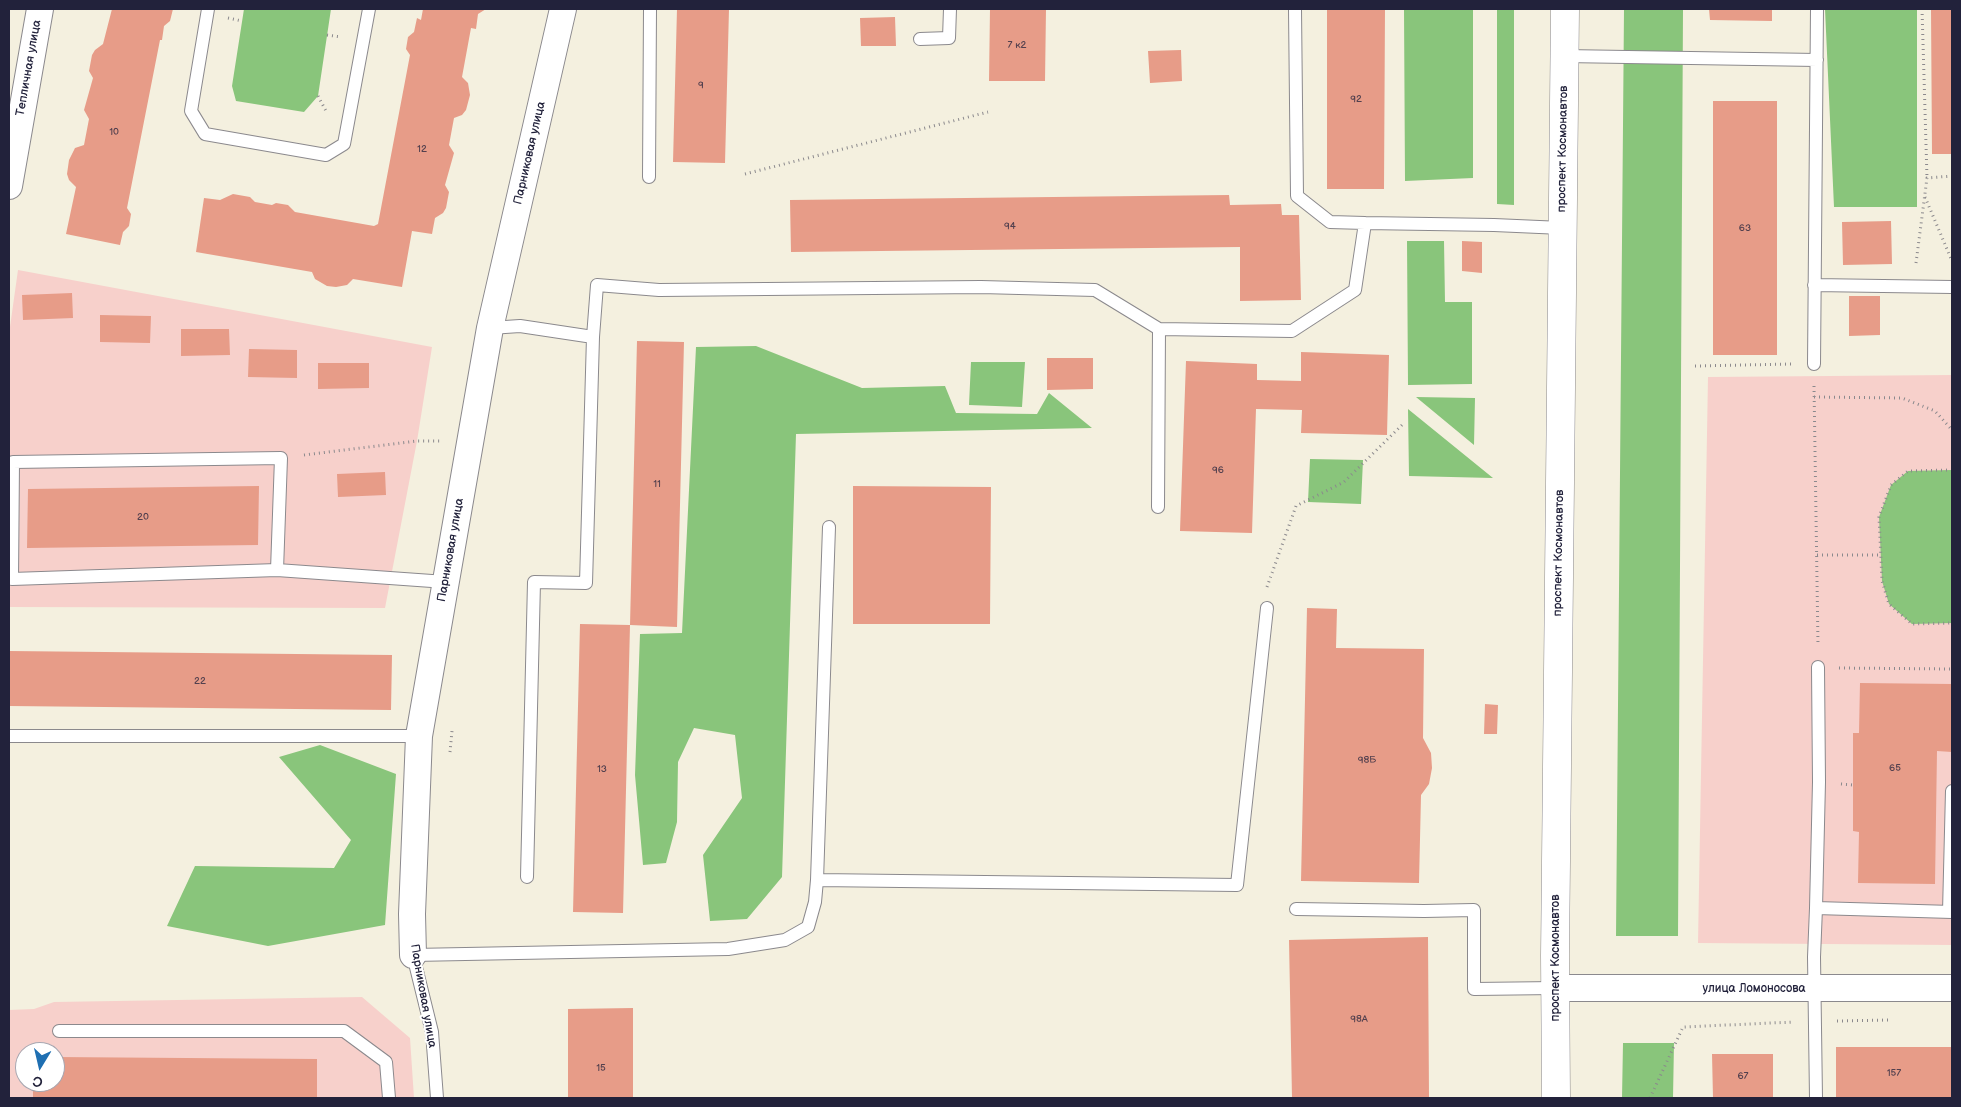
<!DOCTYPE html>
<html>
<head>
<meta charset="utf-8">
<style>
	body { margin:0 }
	#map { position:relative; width:1961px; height:1107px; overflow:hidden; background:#f4f0df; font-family:"Balsamiq Sans",sans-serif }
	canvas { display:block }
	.frame { position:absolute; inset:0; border:10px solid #22223b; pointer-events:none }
	.north { position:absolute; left:15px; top:1042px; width:50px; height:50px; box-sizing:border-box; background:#fff; border:1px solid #a7a7b1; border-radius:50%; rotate:189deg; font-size:14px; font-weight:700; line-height:20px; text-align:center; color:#22223b }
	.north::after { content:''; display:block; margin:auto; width:18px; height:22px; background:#1f6fb2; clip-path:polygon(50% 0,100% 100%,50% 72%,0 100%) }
</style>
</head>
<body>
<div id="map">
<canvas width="1961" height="1107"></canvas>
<div class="frame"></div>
<div class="north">С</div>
</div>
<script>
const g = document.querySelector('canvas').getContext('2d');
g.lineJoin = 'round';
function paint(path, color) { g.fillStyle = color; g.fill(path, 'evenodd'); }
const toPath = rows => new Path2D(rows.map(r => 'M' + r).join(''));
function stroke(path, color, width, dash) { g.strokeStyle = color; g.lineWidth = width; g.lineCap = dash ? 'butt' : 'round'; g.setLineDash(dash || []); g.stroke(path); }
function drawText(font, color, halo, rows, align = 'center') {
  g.font = font + ' "Balsamiq Sans",sans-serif'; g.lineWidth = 4; g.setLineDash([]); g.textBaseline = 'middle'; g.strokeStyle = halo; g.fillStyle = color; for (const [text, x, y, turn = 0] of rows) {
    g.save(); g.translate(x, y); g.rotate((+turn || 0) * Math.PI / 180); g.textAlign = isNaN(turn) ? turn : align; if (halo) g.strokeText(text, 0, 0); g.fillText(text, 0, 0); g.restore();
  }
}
paint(toPath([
	[18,270,432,347,417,441,385,608,9,607,9,334],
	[1952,375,1952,945,1698,943,1708,377],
	[362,997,410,1038,414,1098,9,1098,9,1010,34,1009,54,1002],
	[25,1052,55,1052,55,1082,25,1082]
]), '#f7d0cb');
paint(toPath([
	[244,9,331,9,318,96,304,112,236,101,232,86],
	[1404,9,1473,9,1473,178,1405,181],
	[1497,9,1514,9,1514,205,1497,204],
	[1624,9,1683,9,1678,936,1616,936],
	[1825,9,1917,9,1917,207,1834,207],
	[1407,241,1444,241,1445,302,1472,302,1472,384,1408,385],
	[756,346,862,388,945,386,956,413,1037,414,1049,393,1092,428,796,434,782,877,747,919,710,921,703,855,742,798,735,735,694,728,678,762,677,822,666,863,643,865,635,775,640,634,682,633,696,347],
	[971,362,1025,362,1022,407,969,405],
	[1416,397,1475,398,1474,445],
	[1408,409,1493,478,1409,476],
	[1310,459,1363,460,1361,504,1308,502],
	[1952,470,1952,623,1912,624,1889,604,1882,581,1879,517,1891,485,1908,471],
	[320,745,396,774,385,925,268,946,167,926,195,866,334,868,351,840,279,757],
	[1623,1043,1674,1043,1673,1098,1622,1098]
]), '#89c57b');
paint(toPath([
	[112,9,173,9,170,21,164,26,162,40,160,40,127,208,131,214,129,226,123,232,120,245,66,234,76,187,69,180,67,174,69,160,75,148,84,145,89,119,84,110,93,78,89,71,92,55,95,50,103,44],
	[423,9,486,9,478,14,476,29,471,28,462,77,468,83,470,95,466,110,462,115,454,118,449,145,454,153,445,185,449,192,446,208,443,213,435,218,432,234,412,231,402,287,353,279,347,285,336,287,327,286,315,279,312,272,196,252,204,198,220,200,233,194,250,197,255,202,272,205,276,203,288,205,295,212,374,226,378,224,410,55,406,49,408,37,414,32,417,18,421,20],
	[677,9,729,9,725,163,673,162],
	[990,9,1046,9,1045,81,989,81],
	[1327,9,1385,9,1384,189,1327,189],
	[1709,9,1772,9,1772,21,1710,20],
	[1931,9,1952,9,1952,154,1932,154],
	[895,17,896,46,861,46,860,18],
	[1181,50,1182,81,1150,83,1148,51],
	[1713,101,1777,101,1777,355,1713,355],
	[1229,195,1230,205,1281,204,1282,215,1299,215,1301,300,1240,301,1240,247,791,252,790,200],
	[1891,221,1892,264,1843,265,1842,222],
	[1462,241,1482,242,1482,273,1462,271],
	[72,293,73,318,23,320,22,295],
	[1849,296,1880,296,1880,335,1849,336],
	[100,315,151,316,150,343,100,342],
	[181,329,229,329,230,355,181,356],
	[637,341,684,342,677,627,630,625],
	[249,349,297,350,297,378,248,377],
	[1301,352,1389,355,1387,435,1301,433,1302,410,1256,409,1252,533,1180,531,1186,361,1257,364,1257,380,1301,381],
	[1047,358,1093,358,1093,389,1047,390],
	[318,363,369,363,369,388,318,389],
	[385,472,386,495,338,497,337,474],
	[259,486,258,545,27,548,28,489],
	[853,486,991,487,990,624,853,624],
	[1307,608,1337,609,1336,648,1424,649,1423,738,1431,753,1432,768,1429,784,1421,795,1419,883,1301,881],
	[580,624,630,625,623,913,573,912],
	[9,651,392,655,391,710,9,706],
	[1860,683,1952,684,1952,752,1937,751,1935,884,1858,883,1859,832,1853,831,1853,733,1859,733],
	[1485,704,1498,705,1497,734,1484,734],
	[1428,937,1429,1098,1292,1098,1289,940],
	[633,1008,633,1098,568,1098,568,1009],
	[1836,1047,1952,1047,1952,1098,1836,1098],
	[1712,1054,1773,1054,1773,1098,1713,1098],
	[55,1057,317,1059,317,1098,33,1098,33,1082,55,1082]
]), '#e79c88');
const lane = toPath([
	[208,9,191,111,205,134,326,155,344,144,369,9],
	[1295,9,1297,196,1330,222,1365,223],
	[920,39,949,38,950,9],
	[1564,56,1817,60],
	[649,177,650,9],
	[1814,285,1952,287],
	[490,328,520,326,593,337],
	[1814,364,1817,9],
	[1158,507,1159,329],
	[277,570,12,579,13,462,281,458,277,570,446,582],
	[9,736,419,736],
	[527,877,534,582,586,583,593,337,597,285,659,290,981,287,1095,290,1159,329,1292,331,1355,290,1365,223,1494,225,1562,228],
	[817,880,829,527],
	[1816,908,1819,782,1818,667],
	[1296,909,1424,911,1474,910,1474,989,1555,988],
	[1949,912,1952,791],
	[59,1031,344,1031,386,1062,389,1098],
	[437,1098,432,1032,413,955,728,949,785,940,808,927,815,902,817,880,1237,885,1267,608],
	[1816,1098,1814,957,1816,908,1952,912]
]);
const street = toPath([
	[9,186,40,9],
	[413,955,412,914,419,736,490,328,563,9],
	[1555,988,1952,988]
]);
const primary = toPath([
	[1556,1098,1555,955,1565,9]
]);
stroke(lane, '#8b898d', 14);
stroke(street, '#8b898d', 28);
stroke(primary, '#8b898d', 29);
stroke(toPath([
	[1922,9,1927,178],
	[228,18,242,21],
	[327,35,341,37],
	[318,96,326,111],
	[745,174,988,112],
	[1925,197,1952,261],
	[1916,263,1927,178,1952,176],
	[1695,366,1792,364],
	[1814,386,1818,645],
	[1814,397,1902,398,1935,411,1952,430],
	[304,455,417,441,440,441],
	[1952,470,1908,471,1891,485,1879,517,1882,581,1889,604,1912,624,1952,623],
	[1817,555,1880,555],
	[1267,587,1296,506,1344,482,1402,425],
	[1839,668,1952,669],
	[450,752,452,731],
	[1841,784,1853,785],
	[1837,1021,1889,1020],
	[1650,1098,1683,1027,1794,1022]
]), '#8b898d', 3, [1, 4]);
stroke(lane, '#fff', 12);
stroke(street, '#fff', 26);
stroke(primary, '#fff', 28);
drawText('10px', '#53404e', null, [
	["7 к2",1017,45],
	["9",701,85],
	["92",1356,99],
	["10",114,132],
	["12",422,149],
	["94",1010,226],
	["63",1745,228],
	["96",1218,470],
	["11",657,484],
	["20",143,517],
	["22",200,681],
	["98Б",1367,760],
	["65",1895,768],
	["13",602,769],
	["98А",1359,1019],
	["15",601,1068],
	["157",1894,1073],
	["67",1743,1076]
]);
drawText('12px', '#22223b', '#fff', [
	["Тепличная улица",29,68,-80],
	["проспект Космонавтов",1563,149,-89],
	["Парниковая улица",530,153,-77],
	["Парниковая улица",451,550,-80],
	["проспект Космонавтов",1559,553,-89],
	["проспект Космонавтов",1556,958,-90],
	["улица Ломоносова",1754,989],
	["Парниковая улица",423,996,80]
]);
</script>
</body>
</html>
